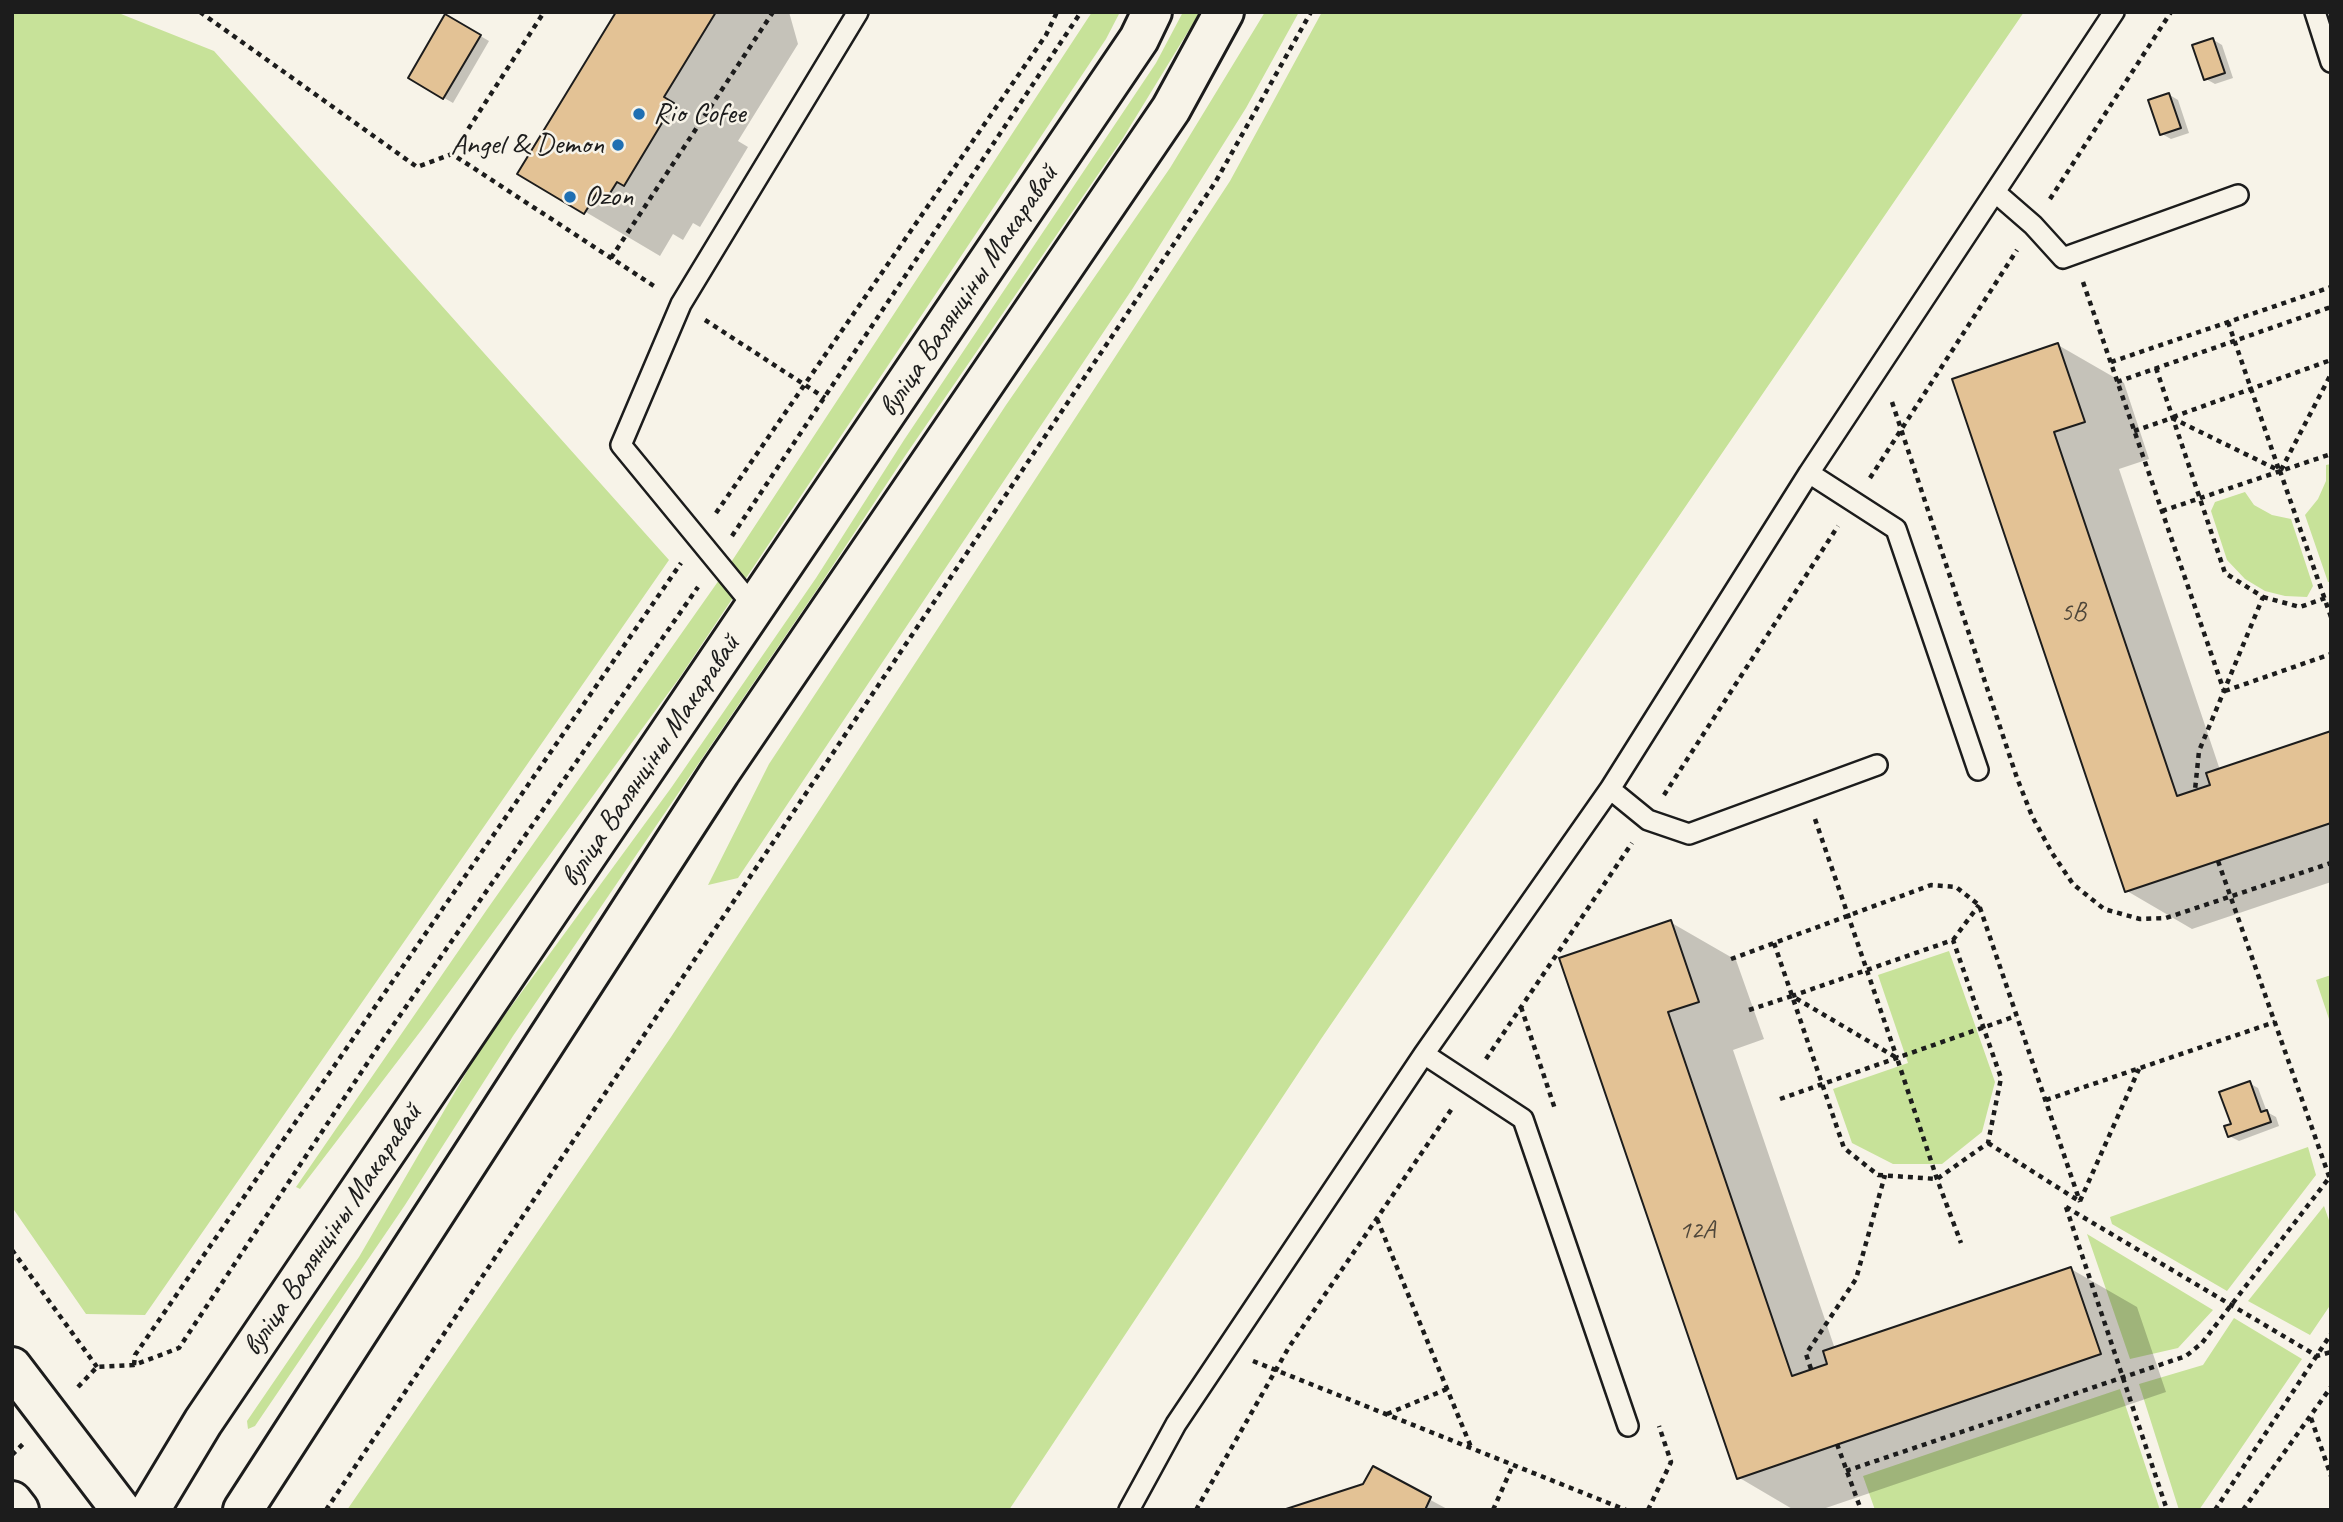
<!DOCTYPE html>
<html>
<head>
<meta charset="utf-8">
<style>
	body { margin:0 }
	#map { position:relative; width:2343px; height:1522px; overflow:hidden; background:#f7f3e8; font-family:Caveat,sans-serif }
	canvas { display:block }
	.frame { position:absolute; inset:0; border:14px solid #1c1c1c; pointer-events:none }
</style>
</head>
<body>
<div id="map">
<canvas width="2343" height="1522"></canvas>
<div class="frame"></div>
</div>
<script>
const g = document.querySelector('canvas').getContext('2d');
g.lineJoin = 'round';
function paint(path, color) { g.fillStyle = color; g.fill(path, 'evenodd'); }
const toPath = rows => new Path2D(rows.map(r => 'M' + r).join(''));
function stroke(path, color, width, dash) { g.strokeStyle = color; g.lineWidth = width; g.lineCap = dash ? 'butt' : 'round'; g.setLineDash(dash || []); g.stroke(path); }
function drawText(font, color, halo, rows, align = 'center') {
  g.font = font + ' Caveat,sans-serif'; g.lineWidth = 5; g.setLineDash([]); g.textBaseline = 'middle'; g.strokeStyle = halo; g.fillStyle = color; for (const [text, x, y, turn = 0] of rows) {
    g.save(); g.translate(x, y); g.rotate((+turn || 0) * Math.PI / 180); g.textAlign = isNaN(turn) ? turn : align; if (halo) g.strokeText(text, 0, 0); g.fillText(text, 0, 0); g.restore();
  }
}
paint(toPath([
	[12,12,116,12,214,51,669,560,145,1315,86,1314,12,1207],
	[1092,12,1120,12,1106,39,680,677,423,1028,300,1189,296,1187,488,908,724,573],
	[1183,12,1200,12,1123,138,905,456,818,588,513,1036,405,1205,255,1426,248,1429,247,1421,359,1257,480,1049,671,788,816,578,904,440,1156,63],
	[1265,12,1299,12,1246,108,1133,288,738,878,708,885,769,764,1006,405,1170,168],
	[1322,12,2024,12,1321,1039,1009,1510,347,1510,671,1037,1230,181],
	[2331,464,2331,582,2328,582,2305,515,2318,499,2326,481,2326,465],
	[2245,492,2254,505,2272,515,2291,519,2313,586,2307,597,2285,596,2265,591,2245,579,2227,560,2211,511,2215,502],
	[1949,951,1995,1082,1982,1132,1942,1164,1893,1164,1852,1143,1833,1089,1908,1063,1878,975],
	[2331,975,2331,1025,2316,980],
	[2308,1147,2316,1175,2227,1291,2112,1224,2110,1217],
	[2324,1206,2331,1226,2331,1304,2310,1335,2248,1301],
	[2087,1234,2213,1310,2178,1348,2130,1359],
	[2234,1318,2302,1359,2199,1510,2179,1510,2139,1384,2203,1365],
	[2120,1389,2160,1510,1875,1510,1863,1476]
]), '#c7e299');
paint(toPath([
	[618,12,789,12,798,44,738,141,748,147,700,227,693,223,683,240,673,234,660,256,520,173],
	[446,16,489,41,453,103,410,78],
	[2212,39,2222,45,2233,78,2215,84,2206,79],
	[2168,94,2178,100,2189,133,2171,139,2162,134],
	[2058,345,2124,383,2149,459,2119,469,2220,770,2331,732,2331,882,2192,929,2127,891,1954,380],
	[1670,922,1736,960,1764,1039,1733,1050,1835,1349,2071,1269,2137,1307,2166,1392,1820,1510,1794,1510,1738,1477,1562,959],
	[2249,1083,2258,1088,2267,1112,2276,1117,2279,1126,2239,1141,2229,1136],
	[1373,1469,1449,1510,1289,1510,1364,1486]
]), '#0003');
const building = toPath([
	[616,12,716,12,664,97,674,103,624,186,617,182,607,198,597,193,584,214,517,174,616,12],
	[445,14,481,35,443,99,408,78,445,14],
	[2213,38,2225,73,2204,80,2192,45,2213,38],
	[2169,93,2181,128,2160,135,2148,100,2169,93],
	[2058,343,2085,422,2054,432,2177,796,2210,785,2206,773,2331,731,2331,823,2125,892,1952,379,2058,343],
	[1671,920,1699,1002,1668,1012,1792,1376,1827,1364,1823,1351,2071,1267,2101,1354,1737,1479,1559,958,1671,920],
	[2250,1081,2261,1112,2267,1110,2271,1122,2228,1137,2224,1126,2231,1124,2219,1092,2250,1081],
	[1373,1466,1431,1497,1425,1510,1283,1510,1363,1484,1373,1466]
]);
paint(building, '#e3c295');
stroke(building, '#1c1c1c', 2);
const service = toPath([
	[2315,12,2331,62],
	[1995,192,2033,225,2063,258,2238,195],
	[1809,473,1896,529,1978,770],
	[755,608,621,445,681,304,858,12],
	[1610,789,1648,820,1689,834,1877,765],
	[1424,1054,1523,1119,1628,1426],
	[1129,1510,1176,1424,1424,1054,1610,789,1809,473,2114,12]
]);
const minor = toPath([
	[12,1367,121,1510],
	[12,1501,19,1510],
	[150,1510,203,1422,1139,39,1152,12],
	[243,1510,720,772,1171,109,1224,12]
]);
stroke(service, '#1c1c1c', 24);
stroke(minor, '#1c1c1c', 44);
stroke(toPath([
	[200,12,417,167,452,154,657,288],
	[452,154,544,12],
	[2050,199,2171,12],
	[611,258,773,12],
	[2083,282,2224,691],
	[705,320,825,398],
	[2228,322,2279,470],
	[2111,362,2331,287],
	[2156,368,2225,573,2263,597,2199,751,2195,790],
	[2117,382,2331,307],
	[1892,402,2017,778,2032,816,2052,853,2073,884,2104,909,2140,919,2166,918,2331,863],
	[2173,417,2331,360],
	[2134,431,2172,418,2280,471,2331,617],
	[2281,470,2331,374],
	[1870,478,2017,250],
	[2162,511,2331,454],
	[716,513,1046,35,1057,12],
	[732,536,1081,12],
	[2263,597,2300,607,2331,596],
	[2225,691,2331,654],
	[1664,795,1838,526],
	[1815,819,1897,1058],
	[2218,861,2331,1182],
	[1953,940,1979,905],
	[1774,943,1844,1148,1878,1175,1937,1179,1988,1143,2001,1078,1953,940,1792,996],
	[1731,959,1931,885,1956,887,1979,905,2080,1202],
	[1521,1007,1555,1109],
	[1749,1010,1792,996,1897,1058,1937,1179,1961,1243],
	[1486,1059,1632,843],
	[1780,1099,2016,1016],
	[2046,1100,2275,1022],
	[1988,1143,2079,1201],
	[2080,1201,2139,1069],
	[2066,1207,2167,1510],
	[2066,1207,2317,1356,2331,1352],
	[1377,1219,1471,1447],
	[12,1250,97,1367],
	[1253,1361,1626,1510],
	[134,1365,135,1355,681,563],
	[1811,1369,1806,1354,1856,1279,1885,1175],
	[78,1387,97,1367,134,1365,179,1348,378,1047,698,587],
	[1387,1414,1447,1389],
	[2311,1418,2331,1476],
	[1837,1444,1861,1510],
	[12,1455,23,1444],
	[1846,1471,2186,1356,2202,1343,2329,1178],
	[326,1510,1216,181,1311,12],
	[1196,1510,1289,1347,1453,1107],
	[1493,1510,1513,1465],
	[1648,1510,1671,1462,1659,1426],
	[2215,1510,2331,1334],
	[2243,1510,2331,1387]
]), '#1c1c1c', 4.5, [5, 5]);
stroke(service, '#f7f3e8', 19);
stroke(minor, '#f7f3e8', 38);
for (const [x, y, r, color] of [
	[639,114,7,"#1f6fb2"],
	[618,145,7,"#1f6fb2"],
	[570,197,7,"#1f6fb2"]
]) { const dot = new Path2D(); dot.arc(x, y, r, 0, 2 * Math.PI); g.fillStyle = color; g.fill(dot); stroke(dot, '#f7f3e8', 2.5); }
drawText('26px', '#4e463a', null, [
	["5В",2073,613],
	["12А",1697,1231]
]);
drawText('30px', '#1c1c1c', '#f7f3e8', [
	["Rio Cofee",653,114],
	["Angel & Demon",604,145,"right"],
	["Ozon",584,197]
], 'left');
drawText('30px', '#1c1c1c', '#f7f3e8', [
	["вуліца Валянціны Макаравай",969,291,-56],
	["вуліца Валянціны Макаравай",651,761,-56],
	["вуліца Валянціны Макаравай",333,1230,-56]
]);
</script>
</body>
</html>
